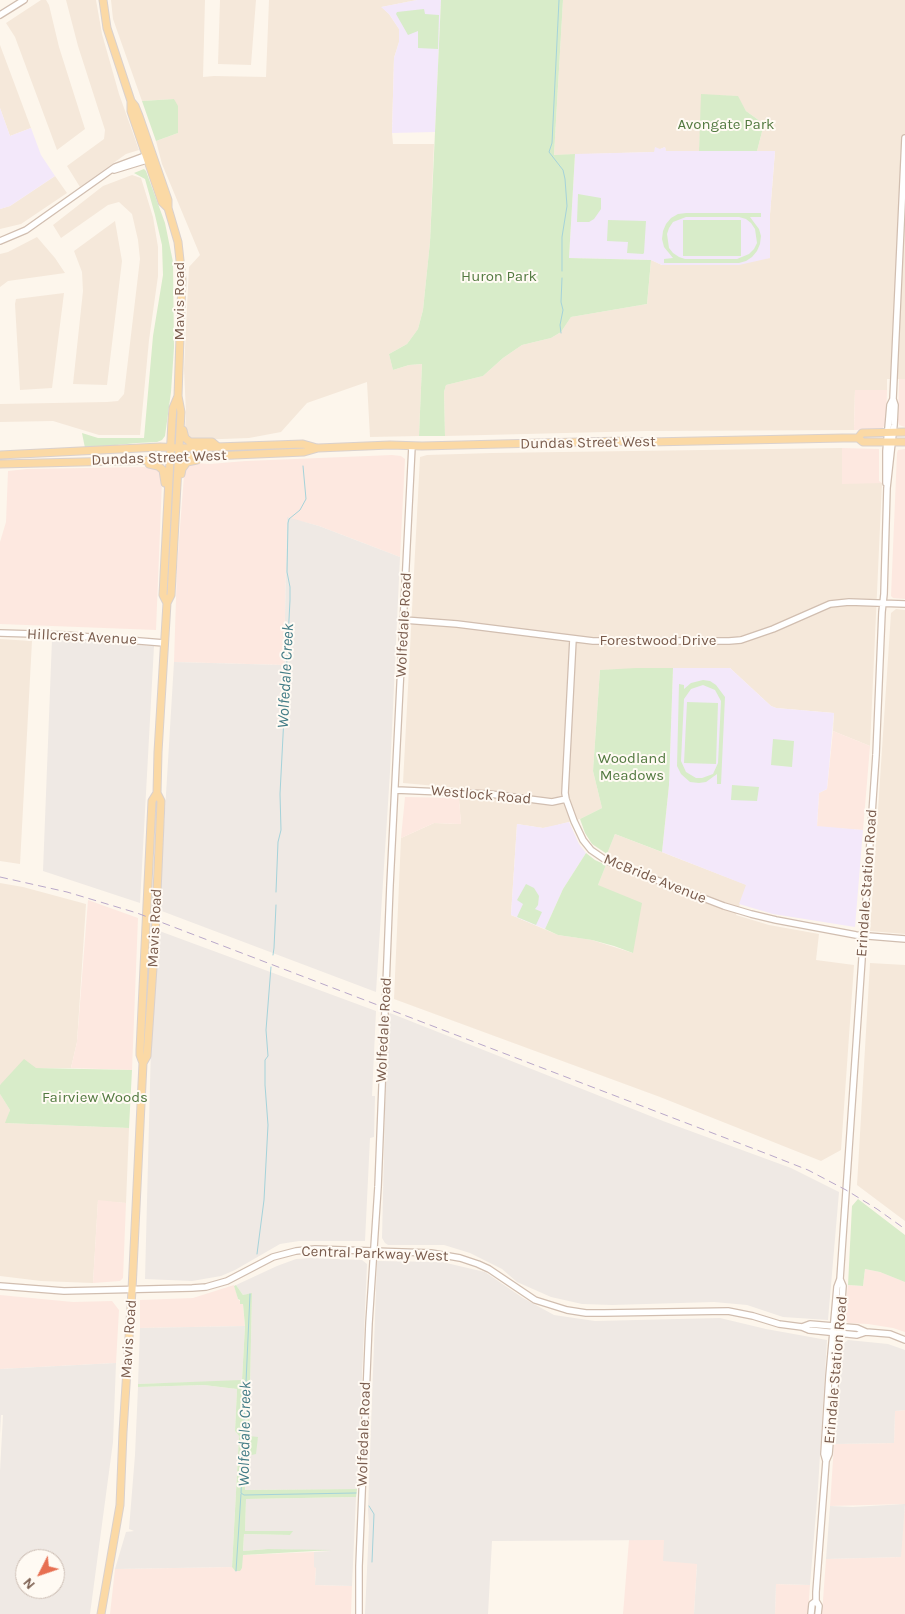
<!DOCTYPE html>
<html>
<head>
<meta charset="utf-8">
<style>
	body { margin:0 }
	#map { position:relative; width:905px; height:1614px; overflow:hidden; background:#fdf6ec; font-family:Karla,sans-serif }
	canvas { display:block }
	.north { position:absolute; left:15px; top:1549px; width:50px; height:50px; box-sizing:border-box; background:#fffaf3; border:1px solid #cabbb1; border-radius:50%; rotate:229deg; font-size:14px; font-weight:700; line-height:20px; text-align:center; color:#7a5c4d }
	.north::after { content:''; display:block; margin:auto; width:18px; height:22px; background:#e76f51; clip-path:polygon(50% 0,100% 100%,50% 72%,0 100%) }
</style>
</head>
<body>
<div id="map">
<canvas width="905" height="1614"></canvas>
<div class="north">N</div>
</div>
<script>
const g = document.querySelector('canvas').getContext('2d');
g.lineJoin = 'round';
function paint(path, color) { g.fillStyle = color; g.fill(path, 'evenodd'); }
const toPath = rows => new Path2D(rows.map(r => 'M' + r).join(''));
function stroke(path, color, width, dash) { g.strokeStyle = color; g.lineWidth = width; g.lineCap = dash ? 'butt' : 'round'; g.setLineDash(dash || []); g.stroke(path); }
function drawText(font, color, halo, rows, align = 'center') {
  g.font = font + ' Karla,sans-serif'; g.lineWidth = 4; g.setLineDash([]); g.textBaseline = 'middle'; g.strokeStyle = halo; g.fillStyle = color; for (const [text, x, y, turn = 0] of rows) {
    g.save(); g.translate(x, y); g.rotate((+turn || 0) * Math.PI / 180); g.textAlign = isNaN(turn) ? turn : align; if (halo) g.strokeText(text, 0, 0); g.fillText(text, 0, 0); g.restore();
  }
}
paint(toPath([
	[41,0,46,0,49,5,59,47,85,129,57,150,15,37,6,23],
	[66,0,96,0,102,34,119,94,139,150,126,154,80,187,67,166,104,139,105,130,78,46],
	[111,0,205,0,203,77,214,76,266,77,269,0,417,0,382,7,389,14,399,29,399,42,394,58,392,133,393,144,434,144,430,242,423,310,418,329,407,344,389,354,393,370,409,365,422,364,419,436,370,437,367,382,307,403,281,432,249,438,195,440,188,437,185,430,186,413,184,369,189,267,200,255,162,164,156,141,178,133,174,99,142,101,113,19],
	[220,0,256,0,251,65,218,64],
	[563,0,905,0,905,379,887,379,887,390,855,390,854,430,646,431,445,436,444,392,446,385,483,376,503,358,522,345,551,338,561,332,571,317,647,304,651,260,662,265,770,258,770,214,775,151,757,151,764,124,746,111,737,96,702,95,699,151,666,151,665,147,654,152,554,155],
	[0,45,31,128,10,136,0,108],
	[132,175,141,178,153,217,158,247,158,276,149,340,140,435,99,435,53,421,0,422,0,404,107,402,118,401,124,394,140,259,138,240,132,214,119,202,108,205,61,238,53,225,103,186],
	[55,176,67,193,21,224,0,229,0,209,10,206],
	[115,221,122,261,107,385,73,384,83,291,82,272,74,251],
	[37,237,55,258,65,273,8,281,0,287,0,254,8,252],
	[64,293,52,388,20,390,15,304,16,299],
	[842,448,842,483,882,483,870,746,833,731,834,713,776,708,771,706,730,668,600,670,593,771,602,808,580,819,554,826,543,828,517,824,511,915,558,935,592,940,633,953,598,885,606,865,607,854,615,834,747,885,736,915,769,925,819,934,816,960,854,965,841,1150,821,1161,660,1097,394,999,401,838,434,823,461,824,458,788,403,783,420,457,427,455,492,453],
	[896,609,905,610,905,934,870,931,891,613],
	[0,639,32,641,20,864,0,861],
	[0,883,23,887,86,904,77,1042,71,1068,36,1068,0,1085],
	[870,963,905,965,905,1221,857,1185],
	[0,1094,10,1110,6,1123,129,1128,126,1203,98,1201,93,1283,41,1281,0,1276]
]), '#f5e8da');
paint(toPath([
	[899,379,905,379,905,427,899,425,898,420],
	[855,390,887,390,886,423,882,429,854,430],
	[842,448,879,449,879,481,882,483,842,484],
	[905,449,905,599,893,598,891,596,897,453,898,450],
	[392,455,401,456,405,459,400,557,319,526,287,518,284,665,174,662,177,567,184,475,188,466,195,463,210,464,246,461],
	[144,467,157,469,160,472,162,481,156,630,0,624,0,542,6,522,8,471,27,469],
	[833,731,870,746,863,830,817,827,819,793,827,789],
	[405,797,459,798,461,824,434,823,401,838],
	[88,900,138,918,132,1070,71,1068,77,1042],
	[98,1200,126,1203,123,1278,120,1281,93,1283],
	[865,1269,880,1272,905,1282,905,1332,893,1328,868,1324,848,1323,844,1318,848,1285,863,1286],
	[234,1285,238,1299,243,1304,245,1326,140,1328,140,1300,193,1298],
	[0,1295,73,1302,112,1301,119,1310,116,1363,0,1369],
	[905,1410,905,1614,822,1614,826,1559,900,1557,905,1504,830,1506,834,1444,894,1443,895,1411],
	[629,1540,664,1540,697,1564,694,1614,623,1614],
	[314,1552,314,1567,316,1567,315,1585,352,1586,351,1614,110,1614,115,1569,232,1567,235,1571,242,1568,242,1555],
	[776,1584,810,1585,808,1614,775,1614]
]), '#fde8e0');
paint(toPath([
	[287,517,319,526,400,557,390,772,376,992,159,910,174,662,284,665],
	[52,639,154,646,140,903,43,871],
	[154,929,376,1011,372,1096,375,1096,374,1137,370,1138,365,1241,299,1241,280,1244,235,1270,221,1276,192,1281,145,1279],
	[390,1013,663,1121,791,1168,839,1192,828,1320,783,1317,747,1305,714,1302,612,1305,582,1304,551,1297,517,1282,502,1269,470,1253,444,1245,388,1245,385,1243,382,1238,385,1108,389,1014],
	[311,1258,362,1260,367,1264,357,1489,245,1490,247,1455,258,1438,249,1436,252,1294,243,1295,236,1285,277,1266,296,1259],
	[377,1261,442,1262,485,1272,523,1298,554,1315,595,1321,720,1318,766,1329,827,1340,818,1488,810,1585,776,1584,775,1614,694,1614,697,1564,663,1561,664,1540,492,1541,488,1614,365,1614,369,1526,368,1510],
	[245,1326,242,1381,138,1384,140,1328],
	[848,1340,888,1344,905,1350,905,1410,895,1411,894,1443,834,1444,843,1344],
	[116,1363,113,1442,90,1614,0,1614,0,1471,3,1415,1,1415,0,1434,0,1369],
	[25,1559,55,1559,55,1589,25,1589],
	[204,1385,237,1389,235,1431,239,1436,232,1567,115,1569,126,1532,134,1531,129,1529,135,1455,138,1387],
	[356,1497,352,1586,315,1585,316,1568,314,1567,314,1552,331,1551,268,1549,243,1551,244,1534,290,1535,292,1531,245,1531,246,1499],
	[905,1504,901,1557,826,1559,830,1506,853,1507]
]), '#efe9e4');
paint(toPath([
	[417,0,441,0,435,132,392,133,394,58,399,42,399,29,389,14,381,7],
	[0,108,10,136,31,128,41,155,55,176,10,206,0,209],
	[655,147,660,149,665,147,666,151,775,151,770,214,770,258,739,265,662,265,651,260,569,258,575,154,654,152],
	[673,668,730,668,771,706,776,708,834,713,827,789,819,793,817,826,863,830,855,927,773,914,739,904,746,885,662,852,669,785],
	[569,822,579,844,586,853,563,889,545,929,511,915,517,824,543,828]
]), '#f3e8fa');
paint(toPath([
	[441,0,563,0,554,155,575,154,569,258,651,260,647,304,571,317,561,332,551,338,522,345,503,358,483,376,446,385,444,392,445,436,419,436,422,364,409,365,393,370,389,354,407,344,418,329,423,310,430,242],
	[424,9,425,14,439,15,438,49,418,48,418,31,408,35,396,14,397,12],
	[701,94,738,96,746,111,764,124,757,151,699,151],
	[174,99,178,106,178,133,156,141,142,101],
	[144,169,146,171,165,223,173,262,174,347,171,392,165,436,162,440,157,442,137,443,85,448,82,433,98,438,144,438,153,336,163,275,162,245,155,215,145,179,134,173],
	[578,194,601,198,601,209,594,219,589,222,577,222],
	[686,213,761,213,761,217,750,217,759,229,761,236,760,244,757,251,752,257,746,261,739,263,664,263,664,259,673,258,664,247,662,239,663,231,666,224,671,218,678,214],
	[686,217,739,217,746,219,751,223,755,229,757,243,754,249,749,254,737,259,685,259,679,257,673,253,669,248,667,234,669,228,673,222],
	[608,220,646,221,644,253,643,254,627,253,628,242,607,241],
	[683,220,741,220,741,256,683,256],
	[636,668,673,668,669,785,662,852,615,834,607,854,592,844,585,833,580,819,602,808,593,771,600,670],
	[703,680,710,681,716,685,725,697,721,784,717,784,717,774,706,782,699,783,690,782,681,774,677,766,679,684,684,685,684,689,691,683],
	[703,685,715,690,721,701,718,763,713,774,702,778,696,778,686,772,681,761,684,699,691,689],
	[687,702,718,703,716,764,684,763],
	[773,739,794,741,792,767,771,765],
	[732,785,759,787,757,801,731,800],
	[586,853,595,860,606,865,598,885,642,903,633,953,614,946,592,940,558,935,545,929,563,889],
	[526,884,534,888,539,896,538,905,535,909,542,912,536,925,517,917,523,904,517,900],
	[24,1059,36,1068,132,1070,129,1128,5,1123,10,1110,0,1094,0,1085],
	[858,1199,905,1235,905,1282,880,1272,865,1269,863,1286,848,1285,852,1206],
	[236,1285,243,1295,252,1293,249,1436,258,1437,256,1454,247,1456,245,1490,357,1489,356,1497,246,1499,245,1531,293,1531,290,1535,244,1534,243,1551,268,1549,332,1550,243,1555,242,1568,240,1571,235,1571,232,1567,239,1436,235,1431,237,1389,204,1385,138,1387,138,1384,242,1380,245,1326,243,1304,240,1304,240,1300,238,1299,234,1286]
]), '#d8ecc9');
stroke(toPath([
	[559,0,552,143,549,152,563,170,565,179,567,206,562,237,562,271],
	[561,333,560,325,563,310,561,302,562,278],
	[276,892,278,842,281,830,280,794,290,600,290,587,287,572,288,523,289,519,300,510,306,499,303,466],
	[273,955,274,948,276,905],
	[257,1254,264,1200,268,1125,265,1085,265,1060,268,1056,266,1030,271,967],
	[250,1294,241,1493,244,1495,356,1493],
	[369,1506,374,1514,372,1562],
	[236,1571,241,1494]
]), '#a5d3da', 1);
const minor = toPath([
	[0,15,24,0],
	[114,170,150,159],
	[0,241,26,230,115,167,150,154],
	[886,483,886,451,890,405,893,399,905,138],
	[404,620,457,624,593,641,729,641,741,640,773,629,830,604,849,602,905,604],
	[0,633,66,635,164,643],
	[573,639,565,793,566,799,574,821,583,840,591,850,607,861,724,906,751,914,776,920,856,935,905,939],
	[396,790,490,794,552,802,566,799],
	[0,1286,64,1291,192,1288,206,1287,227,1281,273,1257,296,1251,315,1249,431,1253,460,1258,478,1264,489,1269,535,1300,567,1310,586,1313,604,1313,728,1311,753,1316,779,1324,802,1327,809,1330,857,1335,866,1332],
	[802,1327,810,1324,857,1328,866,1332,890,1334,905,1340],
	[826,1461,829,1454,840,1327,843,1286,840,1279],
	[359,1614,359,1566,369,1323,378,1187,390,885,412,446],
	[811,1614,812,1604,816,1601],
	[818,1614,819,1606,816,1601,816,1592,826,1461,824,1454,829,1376,837,1287,840,1279,876,755,882,612,884,594,887,488,894,425,895,405,893,399]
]);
const major = toPath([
	[103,0,107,28,131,101,131,111,162,202,168,208],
	[131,101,135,106,139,116,168,200,168,208,178,242,182,279,178,396,181,412,178,466,171,595,167,603,158,752,157,793,161,801,155,938,147,1056,143,1063],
	[183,430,185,438,190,442,212,442,218,447],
	[858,438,862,433,905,432],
	[0,455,160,447,187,448,303,444,317,448],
	[0,464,161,460,188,457,304,452,318,448,390,445,422,446,579,442,626,441,649,442,843,438,858,438,863,442,905,442],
	[149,464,158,466,163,470,165,483],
	[181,474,182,469,187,462,197,460],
	[167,603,163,595,172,420,173,408,178,396],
	[101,1614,120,1505,123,1432,132,1290,143,1063,140,1055,140,1050,152,801,157,793]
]);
stroke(minor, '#d1beb0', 8);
stroke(major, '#dad1cd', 9);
stroke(minor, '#fff', 5.5);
stroke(major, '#fbd9a5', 7);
stroke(toPath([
	[0,877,67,892,137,913,770,1155,808,1170,846,1190,877,1209,905,1229]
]), '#b9a8c9', 1, [8, 5]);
drawText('15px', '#537a41', '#fffaf3', [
	["Avongate Park",726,125],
	["Huron Park",499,277],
	["Woodland",632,759],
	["Meadows",632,776],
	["Fairview Woods",95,1098]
]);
drawText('15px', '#7a5c4d', '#fffaf3', [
	["Mavis Road",180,301,-90],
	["Dundas Street West",588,443,-1],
	["Dundas Street West",159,458,-2],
	["Wolfedale Road",404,625,-87],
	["Hillcrest Avenue",82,637,3],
	["Forestwood Drive",658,641],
	["Westlock Road",481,795,5],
	["McBride Avenue",655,879,22],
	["Erindale Station Road",867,883,-86],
	["Mavis Road",155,928,-87],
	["Wolfedale Road",384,1030,-87],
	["Central Parkway West",375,1254,2],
	["Mavis Road",129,1339,-86],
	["Erindale Station Road",836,1370,-85],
	["Wolfedale Road",364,1434,-88]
]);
drawText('italic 16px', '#437c86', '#fffaf3', [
	["Wolfedale Creek",286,676,-87],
	["Wolfedale Creek",245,1434,-89]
]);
</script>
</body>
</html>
